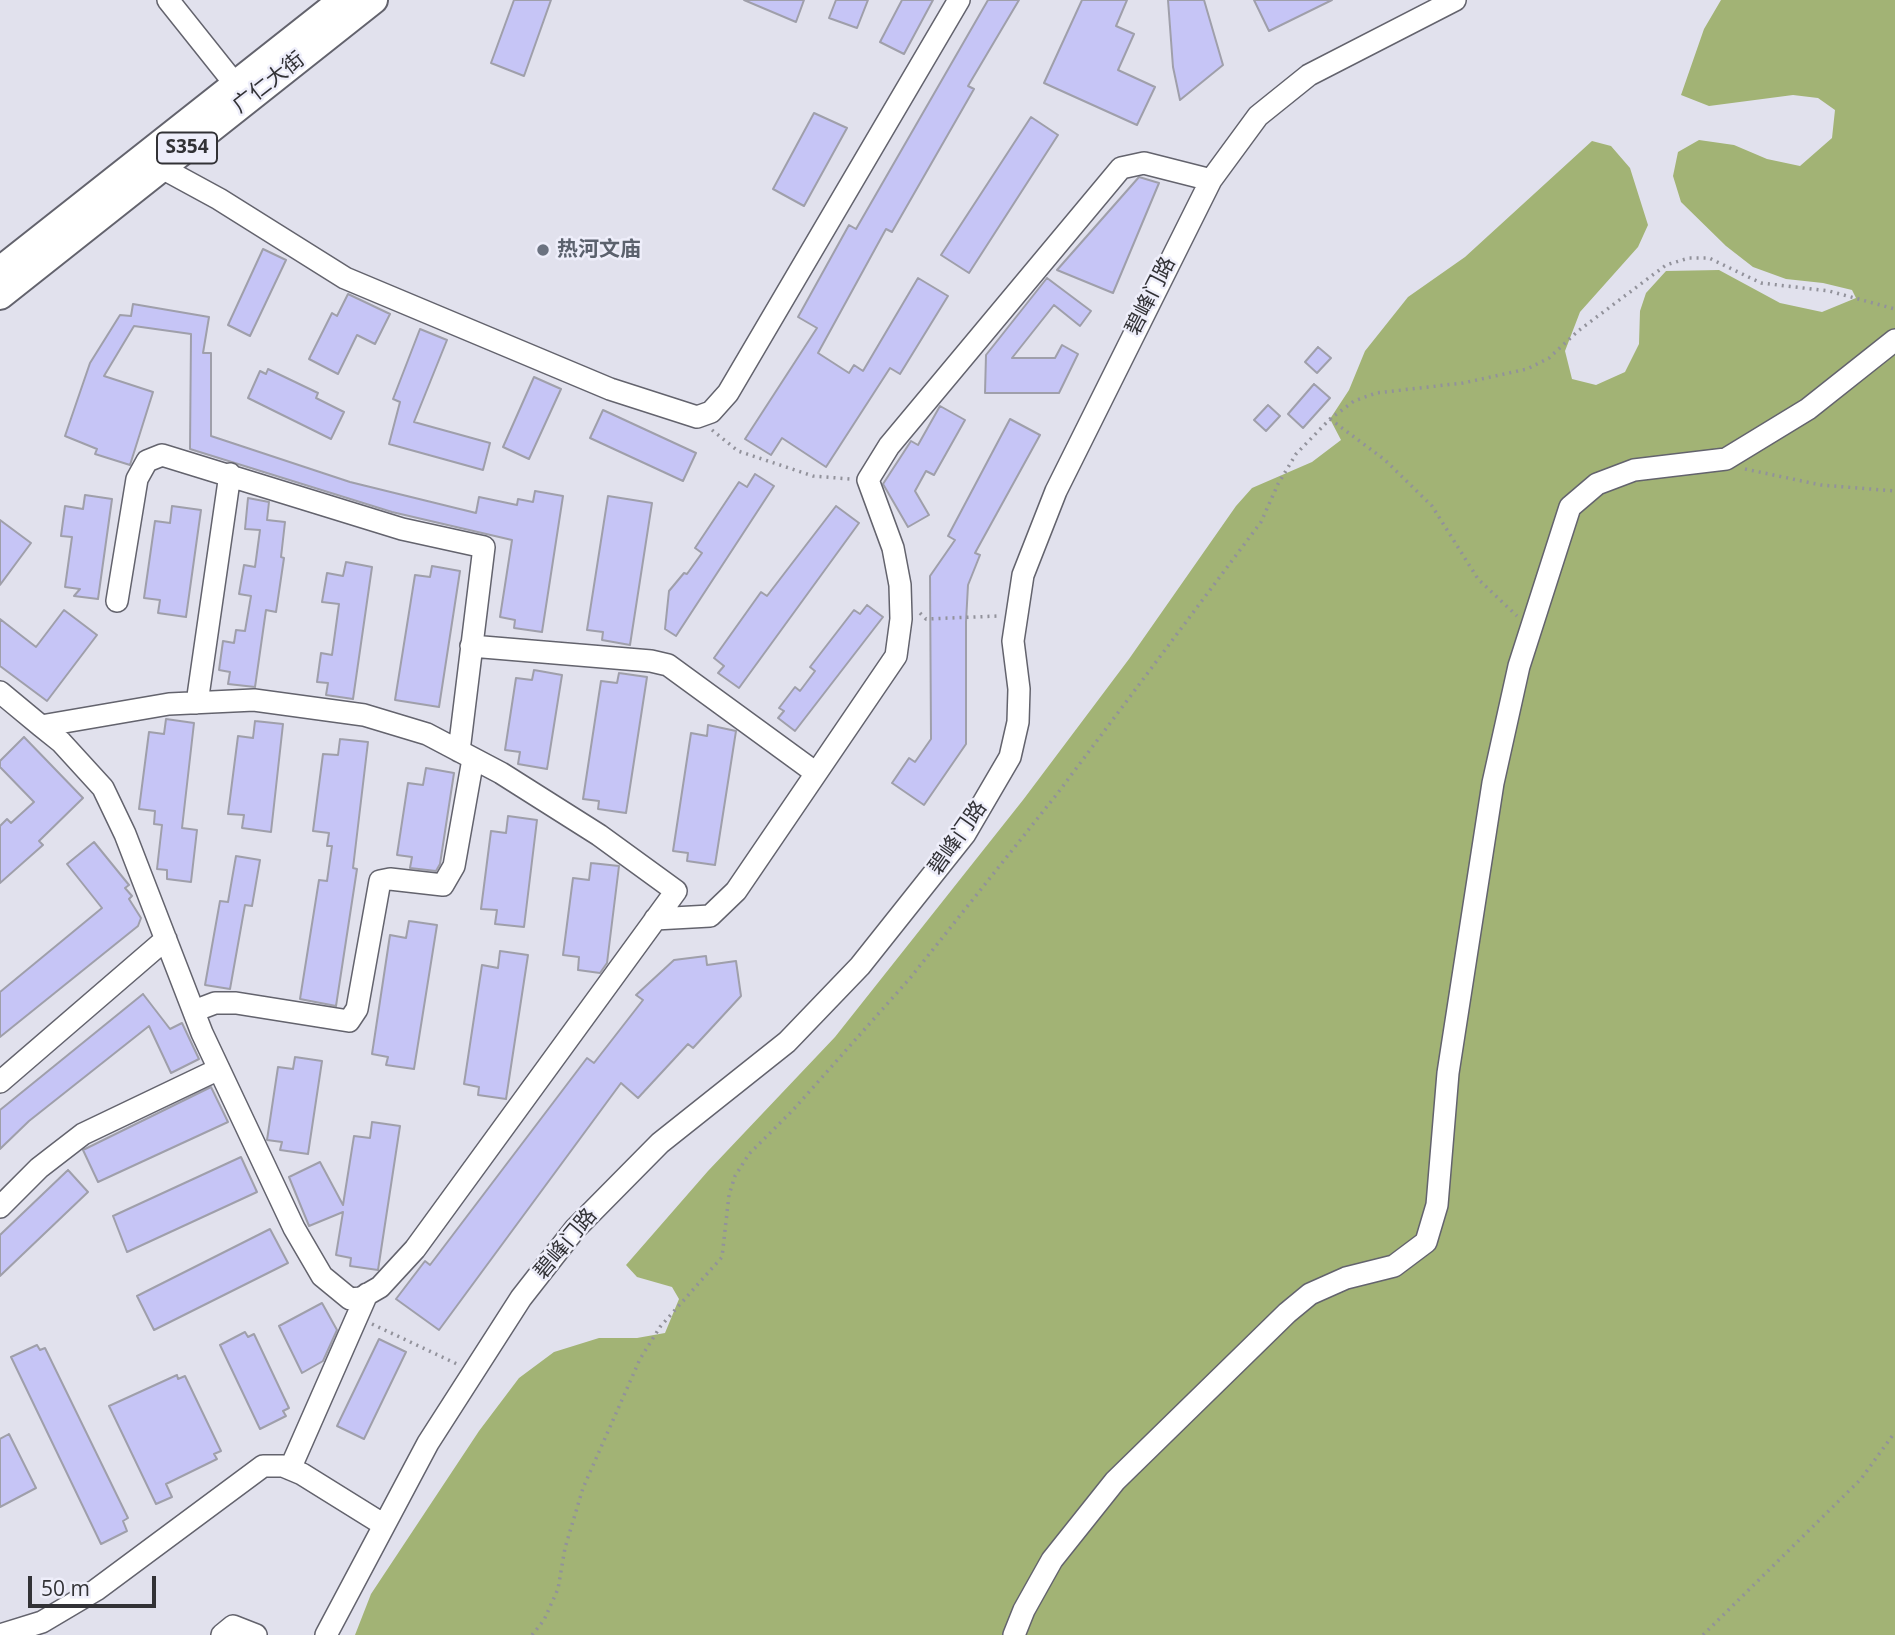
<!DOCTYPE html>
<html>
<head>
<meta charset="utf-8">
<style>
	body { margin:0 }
	#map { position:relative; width:1895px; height:1635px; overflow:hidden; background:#e1e1ed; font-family:"Open Sans",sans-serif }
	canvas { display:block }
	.scale { position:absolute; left:28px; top:1576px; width:128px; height:32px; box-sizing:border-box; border:4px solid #323236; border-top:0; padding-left:9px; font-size:21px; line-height:24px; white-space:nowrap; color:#323236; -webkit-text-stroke:5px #eeeefa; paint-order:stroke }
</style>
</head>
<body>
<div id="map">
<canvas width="1895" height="1635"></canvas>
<div class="scale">50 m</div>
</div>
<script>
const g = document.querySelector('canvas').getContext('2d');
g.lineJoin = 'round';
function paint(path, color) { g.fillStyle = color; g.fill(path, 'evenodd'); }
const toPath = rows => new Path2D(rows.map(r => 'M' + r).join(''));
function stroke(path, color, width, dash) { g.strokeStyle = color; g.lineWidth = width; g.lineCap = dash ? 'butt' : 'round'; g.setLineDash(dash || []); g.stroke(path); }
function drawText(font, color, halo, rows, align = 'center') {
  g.font = font + ' "Open Sans","Noto Sans SC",sans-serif'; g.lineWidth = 5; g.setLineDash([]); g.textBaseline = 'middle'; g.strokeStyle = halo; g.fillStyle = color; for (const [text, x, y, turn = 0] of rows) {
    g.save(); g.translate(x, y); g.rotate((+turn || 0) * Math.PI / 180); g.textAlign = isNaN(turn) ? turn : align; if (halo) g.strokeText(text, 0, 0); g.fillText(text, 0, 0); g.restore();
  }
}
paint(toPath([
	[1721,0,1895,0,1895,1635,355,1635,371,1594,479,1431,519,1378,554,1352,599,1338,637,1338,665,1333,679,1299,672,1287,637,1277,626,1265,708,1171,835,1037,1023,800,1129,659,1236,506,1252,488,1312,462,1341,440,1330,419,1349,390,1365,351,1408,297,1465,257,1592,141,1611,146,1630,168,1648,225,1638,247,1580,312,1565,351,1572,379,1596,385,1625,372,1639,344,1640,311,1646,293,1666,271,1719,270,1780,303,1822,312,1856,298,1852,290,1823,283,1786,279,1753,267,1726,246,1681,202,1673,176,1678,152,1699,140,1734,145,1767,159,1800,166,1832,138,1835,110,1818,98,1793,95,1709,106,1681,95,1704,29]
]), '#a2b375');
const building = toPath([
	[514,0,551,0,524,76,491,63,514,0],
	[744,0,804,0,796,22,744,0],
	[836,0,868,0,857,28,829,18,836,0],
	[902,0,933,0,904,54,880,42,902,0],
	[988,0,1019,0,968,86,974,89,892,232,886,229,818,353,849,373,854,365,863,371,918,278,948,296,900,374,890,368,826,467,782,438,771,455,745,439,817,328,798,317,849,225,856,229,988,0],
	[1082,0,1127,0,1116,26,1134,34,1118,70,1155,87,1137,125,1044,83,1082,0],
	[1168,0,1204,0,1223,65,1180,100,1173,67,1168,0],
	[1254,0,1332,0,1269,31,1254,0],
	[814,113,847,128,804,206,773,189,814,113],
	[1031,117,1058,135,969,273,941,255,1031,117],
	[1139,177,1159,183,1113,293,1057,270,1139,177],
	[263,249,286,260,250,336,228,325,263,249],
	[1047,278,1091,311,1080,326,1054,305,1012,358,1055,358,1062,345,1078,354,1059,393,985,393,986,355,1047,278],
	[348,294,390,314,375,344,357,335,338,374,309,359,332,313,337,316,348,294],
	[133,304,209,317,203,353,211,353,211,436,350,482,476,513,479,497,517,505,518,499,533,502,535,491,563,496,542,632,514,628,515,620,500,617,512,540,392,512,190,449,191,334,134,326,104,376,153,392,130,465,95,454,97,449,65,436,90,363,120,315,131,316,133,304],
	[420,329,447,340,414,422,490,443,483,470,389,444,400,402,393,399,420,329],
	[1318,347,1331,358,1317,373,1305,362,1318,347],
	[268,369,318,393,316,398,344,412,331,439,248,398,260,371,266,374,268,369],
	[534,377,561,389,529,459,503,447,534,377],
	[1314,384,1330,398,1303,428,1288,414,1314,384],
	[1268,405,1280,416,1266,431,1254,420,1268,405],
	[940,406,965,420,934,475,926,471,915,491,929,515,908,527,883,484,911,441,918,445,940,406],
	[603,410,696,453,683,481,590,438,603,410],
	[1010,419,1040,435,975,553,980,555,968,585,966,622,966,744,924,805,892,783,909,758,915,762,931,739,930,576,955,540,948,536,1010,419],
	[755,474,774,486,676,636,665,629,669,591,684,573,687,574,702,553,695,548,739,482,747,487,755,474],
	[85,495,112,499,98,599,74,596,80,589,65,587,72,537,61,536,65,506,83,509,85,495],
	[608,496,652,503,630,645,602,640,603,632,587,630,608,496],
	[248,498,269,502,267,520,285,522,281,557,284,558,276,612,266,610,255,687,228,684,230,672,219,670,223,641,234,643,236,630,245,631,251,596,239,594,244,565,255,567,260,530,245,529,248,498],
	[172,506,201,510,186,617,158,613,160,600,144,598,155,521,170,523,172,506],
	[836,506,859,523,739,688,718,673,724,666,714,658,761,592,767,596,836,506],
	[0,520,31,543,0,585,0,520],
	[346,562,372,567,353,699,326,695,328,683,317,682,321,653,332,655,339,604,322,602,327,573,343,576,346,562],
	[432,566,460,571,439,707,395,700,415,575,430,577,432,566],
	[867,605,883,617,795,731,778,718,784,711,779,708,795,687,800,691,815,671,810,667,854,610,860,614,867,605],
	[64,610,97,635,47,701,0,666,0,619,36,647,64,610],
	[534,670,562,675,547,769,518,764,520,752,505,750,516,678,532,680,534,670],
	[619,673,647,677,626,813,598,809,599,801,583,799,601,681,617,683,619,673],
	[166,719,194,723,182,828,197,830,191,882,167,879,167,870,157,869,162,825,154,824,155,811,139,809,149,732,164,734,166,719],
	[255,721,283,724,271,832,242,828,244,815,228,814,238,736,253,738,255,721],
	[708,725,736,731,715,865,687,861,688,853,673,851,691,733,707,736,708,725],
	[24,737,83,798,39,841,43,845,0,883,0,826,7,819,11,823,34,802,0,767,0,761,24,737],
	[340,739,368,742,353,868,357,869,336,1006,300,999,319,880,327,881,332,846,327,846,329,833,313,831,323,754,338,755,340,739],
	[426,768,454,773,440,864,436,871,410,868,412,857,397,855,408,783,423,785,426,768],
	[508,816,537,820,524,927,495,924,497,910,481,909,491,831,506,833,508,816],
	[94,842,129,885,125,888,132,896,129,899,141,918,138,926,0,1037,0,992,102,908,67,864,94,842],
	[236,856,260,860,252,906,245,905,230,989,205,985,220,901,228,902,236,856],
	[591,863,619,866,607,963,600,973,578,970,579,957,563,955,573,878,589,880,591,863],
	[409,921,437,925,414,1069,386,1065,388,1057,372,1054,390,935,406,938,409,921],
	[500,951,528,955,506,1099,478,1095,479,1087,464,1084,482,965,498,968,500,951],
	[706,956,707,965,736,961,741,996,693,1048,688,1044,638,1098,621,1083,439,1330,396,1299,425,1261,430,1265,587,1058,594,1063,643,1000,636,995,674,960,706,956],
	[143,994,170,1029,182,1023,199,1059,171,1073,149,1026,29,1121,0,1149,0,1110,143,994],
	[295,1057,322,1061,308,1154,280,1150,282,1142,267,1140,278,1067,293,1069,295,1057],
	[211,1087,228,1122,98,1182,83,1150,211,1087],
	[372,1122,400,1126,378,1270,350,1266,351,1258,336,1255,343,1212,309,1226,289,1177,320,1162,343,1205,354,1136,370,1138,372,1122],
	[241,1157,257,1192,127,1252,113,1216,241,1157],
	[68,1170,88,1192,0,1276,0,1235,68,1170],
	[270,1229,288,1263,154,1330,137,1296,270,1229],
	[322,1303,337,1330,323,1361,302,1373,279,1326,322,1303],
	[245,1332,248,1337,254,1334,289,1408,283,1411,286,1416,260,1429,220,1345,245,1332],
	[379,1339,406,1352,364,1439,337,1426,379,1339],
	[37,1345,40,1350,45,1348,128,1518,123,1521,127,1531,101,1544,11,1357,37,1345],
	[177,1375,178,1379,185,1376,221,1451,214,1454,217,1459,166,1484,172,1497,156,1504,109,1406,177,1375],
	[9,1434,36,1488,0,1507,0,1439,9,1434]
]);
paint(building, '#c6c5f6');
stroke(building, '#9f9faa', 2);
const minor = toPath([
	[168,0,235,84],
	[162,168,219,199,345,278,610,389,697,417,711,412,728,393,959,0],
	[117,601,137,479,147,461,162,455,402,529,484,547,459,751],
	[471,646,651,661,668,665,816,773],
	[0,692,41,726,61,742,103,788,125,834,202,1033,294,1228,322,1276,350,1299,361,1298,380,1287,415,1249,676,891,599,835,501,773,427,734,364,715,254,700,169,704,41,726],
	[197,703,230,474],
	[655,919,710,916,736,891,896,656,901,619,900,585,893,548,868,480,889,446,1121,168,1144,163,1211,180],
	[194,1011,215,1003,236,1003,349,1021,357,1009,380,881,390,879,443,885,454,866,473,759],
	[0,1082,166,939],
	[0,1207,39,1168,83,1134,219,1069],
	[290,1469,367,1294],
	[0,1635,42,1622,96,1590,263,1466,283,1466,302,1474,384,1525],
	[222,1635,233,1626,256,1635],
	[326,1635,428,1443,521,1298,575,1229,660,1143,787,1042,860,966,965,834,1010,757,1018,722,1019,689,1013,641,1023,575,1056,491,1211,180,1258,116,1309,75,1455,0],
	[1014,1635,1024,1610,1052,1560,1115,1481,1287,1313,1310,1294,1346,1278,1394,1266,1426,1242,1437,1205,1448,1073,1493,783,1519,666,1570,507,1597,484,1634,470,1726,459,1808,409,1895,340]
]);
const major = toPath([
	[0,270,342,0],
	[0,296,374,0]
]);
stroke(minor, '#63636d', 24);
stroke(major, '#63636d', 30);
stroke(toPath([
	[1330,419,1385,460,1432,506,1478,579,1517,616],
	[712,430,738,451,813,476,850,479],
	[1745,469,1821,485,1895,491],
	[920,613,926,619,998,616],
	[372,1324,457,1364],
	[532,1635,544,1620,558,1589,565,1548,583,1488,640,1359,660,1327,722,1257,729,1195,735,1176,749,1154,793,1110,911,977,1057,794,1261,522,1278,484,1296,454,1330,419,1354,401,1376,393,1463,383,1527,369,1549,358,1578,331,1666,265,1689,258,1709,258,1761,283,1829,291,1895,309],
	[1703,1635,1861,1479,1895,1432]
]), '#92929b', 3.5, [2, 5]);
stroke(minor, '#fff', 21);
stroke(major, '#fff', 26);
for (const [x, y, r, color] of [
	[543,250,7,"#6b7280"]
]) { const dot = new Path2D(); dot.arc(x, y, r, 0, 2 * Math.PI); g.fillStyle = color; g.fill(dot); stroke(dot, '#eeeefa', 2.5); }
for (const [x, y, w] of [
	[187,148,60]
]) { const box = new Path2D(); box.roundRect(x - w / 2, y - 15.5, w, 31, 5); g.fillStyle = '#eeeefa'; g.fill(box); stroke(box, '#323236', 2); }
drawText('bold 19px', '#323236', null, [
	["S354",187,148]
]);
drawText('21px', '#323236', '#eeeefa', [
	["广仁大街",269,83,-38],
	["碧峰门路",1151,296,-63],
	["碧峰门路",958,838,-55],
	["碧峰门路",566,1244,-50]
]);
drawText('bold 21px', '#5b616d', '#eeeefa', [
	["热河文庙",557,250]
], 'left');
</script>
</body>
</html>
